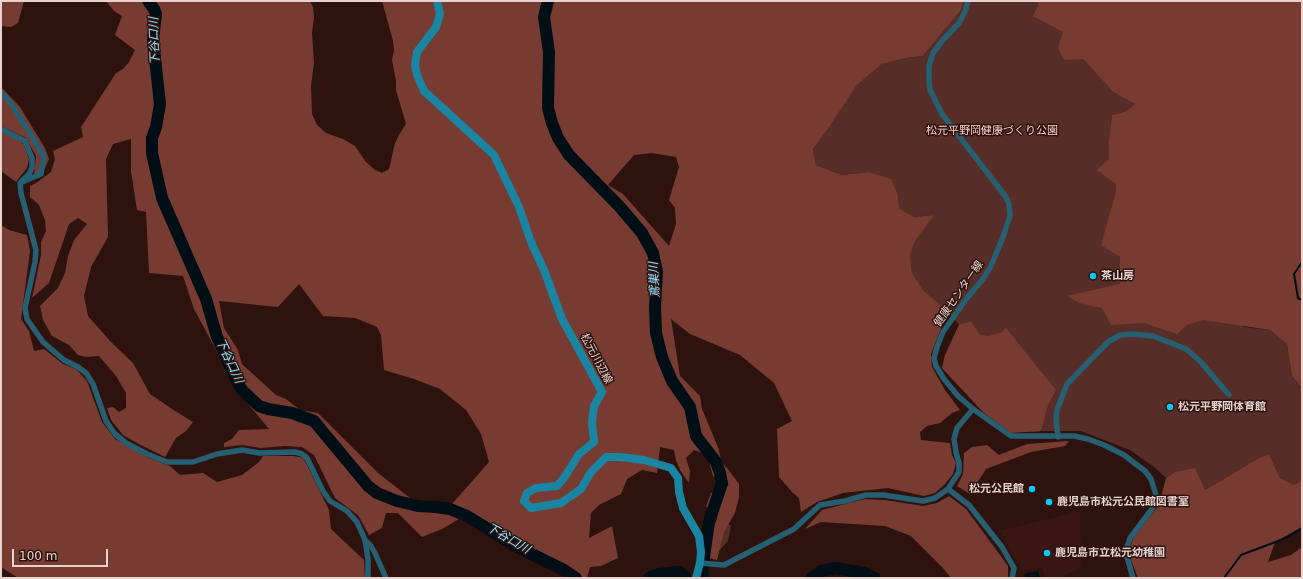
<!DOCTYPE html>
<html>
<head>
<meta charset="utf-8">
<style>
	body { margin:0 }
	#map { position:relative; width:1303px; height:579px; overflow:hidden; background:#2e120e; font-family:"DejaVu Sans",sans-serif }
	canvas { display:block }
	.frame { position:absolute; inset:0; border:2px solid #e6d2ce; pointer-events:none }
	.scale { position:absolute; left:12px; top:549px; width:96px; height:18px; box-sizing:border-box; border:2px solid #e6d2ce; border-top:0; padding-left:5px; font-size:12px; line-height:14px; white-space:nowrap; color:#e6d2ce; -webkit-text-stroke:3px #2e120e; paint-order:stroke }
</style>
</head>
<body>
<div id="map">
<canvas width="1303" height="579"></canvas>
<div class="frame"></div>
<div class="scale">100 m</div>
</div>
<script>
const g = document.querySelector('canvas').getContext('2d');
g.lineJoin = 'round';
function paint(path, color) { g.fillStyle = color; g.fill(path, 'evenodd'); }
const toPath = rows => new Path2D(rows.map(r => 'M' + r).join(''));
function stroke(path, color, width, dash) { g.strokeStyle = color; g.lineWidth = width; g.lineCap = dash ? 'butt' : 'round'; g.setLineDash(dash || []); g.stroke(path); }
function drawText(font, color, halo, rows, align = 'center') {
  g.font = font + ' "DejaVu Sans","Noto Sans JP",sans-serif'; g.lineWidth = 3; g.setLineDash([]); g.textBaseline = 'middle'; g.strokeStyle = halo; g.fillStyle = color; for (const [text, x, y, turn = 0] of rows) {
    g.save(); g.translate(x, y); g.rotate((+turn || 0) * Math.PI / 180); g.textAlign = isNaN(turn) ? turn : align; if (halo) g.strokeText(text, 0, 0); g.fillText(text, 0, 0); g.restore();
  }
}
paint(toPath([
	[1080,511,1081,568,1059,578,1045,578,1042,567,1023,571,999,531]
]), '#391611');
paint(toPath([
	[963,1,1034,1,1039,4,1063,32,1083,59,1113,92,1136,104,1127,111,1112,115,1109,139,1109,159,1116,184,1115,195,1244,327,1270,330,1287,344,1292,376,1302,388,1302,481,1294,486,1280,478,1269,454,1257,459,1205,490,1175,472,1166,478,1154,467,1130,450,1081,431,1041,431,1032,432,984,413,942,368,945,355,959,325,948,311,923,290,912,273,910,255,915,240,933,215,914,217,899,208,898,195,868,172,842,175,816,165,813,149,828,129,857,85,882,64,906,58,923,56,961,10],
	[726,522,731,526,728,541,720,550,717,550]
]), '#562d27');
paint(toPath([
	[1,1,24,1,18,23,11,27,1,26],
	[106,1,310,1,313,7,314,18,312,33,314,63,311,86,312,114,317,125,326,133,343,139,355,146,366,162,375,170,382,173,389,169,395,143,400,133,406,124,396,90,396,81,392,60,394,50,393,41,382,1,963,1,961,10,923,56,906,58,882,64,857,85,828,129,813,149,816,165,842,175,868,172,891,179,898,195,899,208,914,217,934,215,915,241,910,255,912,273,923,290,948,311,931,354,932,367,945,390,960,410,952,413,940,423,927,426,920,432,921,440,950,443,952,455,956,463,953,474,945,484,935,493,924,496,888,488,843,493,817,502,801,512,799,498,792,492,779,477,777,429,792,421,774,383,740,355,690,334,671,319,680,376,700,396,702,409,718,447,722,463,728,469,739,484,739,497,735,513,724,532,717,560,709,558,713,528,717,519,706,506,711,493,729,485,713,476,709,462,702,453,694,450,686,458,690,471,689,483,680,470,676,460,674,450,660,447,657,473,642,470,627,479,621,494,599,505,591,513,589,538,612,526,618,558,601,566,590,567,587,578,568,578,546,555,524,543,478,516,459,519,442,529,422,537,398,513,386,513,382,528,369,535,358,515,335,498,314,455,302,447,285,446,261,448,242,445,224,447,224,443,232,439,239,430,269,429,239,393,194,309,183,276,149,273,146,212,137,210,131,171,131,139,113,144,106,159,108,237,91,267,84,296,88,316,111,342,133,363,150,394,172,409,193,422,186,431,176,438,165,457,139,444,123,435,111,420,107,408,113,407,119,412,126,408,126,393,116,376,99,356,86,357,78,355,69,345,52,336,43,320,40,306,58,288,65,273,68,256,74,240,87,224,78,218,69,224,49,283,32,298,41,255,41,242,46,231,45,220,39,205,30,197,30,186,36,183,51,172,55,159,53,151,83,137,81,127,116,73,123,69,129,62,135,50,115,35,122,16,114,11],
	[652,153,676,157,679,167,669,200,675,208,676,224,669,246,623,194,608,185,634,155],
	[299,284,323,316,355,318,377,327,381,335,384,370,414,379,440,389,466,410,481,434,489,462,452,504,414,501,378,473,318,413,300,410,286,399,276,395,242,364,238,350,224,328,219,301,278,307],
	[1034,1,1302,1,1302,388,1292,376,1287,344,1270,330,1203,320,1187,325,1177,334,1144,323,1111,325,1102,308,1079,303,1067,296,1120,284,1120,257,1101,245,1115,195,1116,184,1097,170,1109,159,1109,139,1112,115,1127,111,1135,104,1113,92,1083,59,1064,60,1058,48,1063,32,1033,16,1039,4],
	[1,87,20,107,45,148,49,159,45,168,34,176,36,156,26,138,1,126],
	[1,132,18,139,24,145,29,159,27,168,16,182,1,171],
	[1,225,9,230,27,235,30,251,21,319,29,331,34,351,44,349,63,364,76,369,87,381,102,422,115,439,147,457,170,466,180,475,203,473,217,482,242,475,259,462,263,456,294,456,303,458,307,465,329,510,331,529,364,560,365,578,18,578,1,567],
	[971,321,980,335,988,336,1001,333,1006,328,1056,390,1048,405,1041,431,1011,433,984,413,942,368,945,355,959,325],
	[1069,441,1065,446,1031,452,986,469,970,494,957,486,963,474,964,453,972,447,987,445,999,455,1027,444],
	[1269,454,1280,478,1294,485,1302,481,1302,527,1275,542,1268,562,1291,555,1302,547,1302,578,1138,578,1131,560,1130,549,1133,538,1159,505,1166,478,1175,472,1195,468,1205,490,1257,459],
	[949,496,966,509,989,540,1008,566,1008,578,951,578,943,568,911,536,885,526,821,522,805,529,822,510,865,499,885,500,923,506,937,503]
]), '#773b31');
paint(toPath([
	[1038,571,1040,578,1026,578,1024,574]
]), '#000e15');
stroke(toPath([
	[1302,262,1294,274,1298,298,1302,300],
	[1224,578,1241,555,1286,538,1302,528]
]), '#000e15', 2);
stroke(toPath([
	[148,1,154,9,156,14,153,40,160,104,156,127,152,138,152,153,162,198,206,299,217,337,236,379,242,390,259,406,268,409,292,413,314,421,368,486,377,493,397,501,418,506,436,507,450,509,467,516,517,547,564,570,576,578],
	[548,1,544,17,549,52,548,108,552,123,558,138,569,155,620,207,642,233,653,253,657,272,655,307,656,333,662,357,672,381,690,407,696,436,716,462,720,473,722,483,709,522,703,564,703,578],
	[649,578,660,574,676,572,680,572,686,578],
	[812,578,821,571,836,568,864,573,875,578]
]), '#000e15', 12);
stroke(toPath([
	[968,1,965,12,959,23,942,41,933,53,929,66,929,80,930,90,942,114,1006,197,1009,204,1010,216,1003,237,991,266,983,279,967,298,943,332,937,347,934,358,936,366,944,379,958,396,973,409,1011,436,1074,436,1088,439,1104,445,1124,455,1145,471,1151,479,1156,495,1155,503,1152,509,1130,538,1127,547,1127,557,1133,578],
	[1,92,12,105,44,156,41,174,22,182],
	[1,129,25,141,32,158,32,168,29,174,20,183,21,193,36,250,35,262,25,308,27,319,43,342,64,360,78,367,86,373,93,384,106,421,115,434,126,443,147,454,167,462,193,462,217,454,242,450,259,453,295,452,302,454,307,458,323,491,330,501,347,511,357,522,365,540,368,559,368,578],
	[1058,437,1056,419,1057,410,1067,384,1108,342,1120,335,1133,334,1153,336,1186,349,1200,361,1229,395],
	[948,489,969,505,1002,547,1014,568,1012,578],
	[365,540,371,546,375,553,386,578],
	[700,563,724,565,794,529,820,505,845,501,866,495,883,495,923,501,935,498,948,489,959,472,959,463,956,452,954,439,957,428,973,409]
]), '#265f71', 5.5);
stroke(toPath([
	[437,1,440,14,436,27,417,52,415,65,417,75,424,91,494,155,519,207,531,242,544,270,562,319,602,392,594,406,592,422,594,442,579,454,564,478,557,486,536,488,527,493,524,501,531,508,561,503,581,489,591,472,606,457,620,457,644,460,671,468,678,478,679,492,683,508,699,536,701,552,700,563,696,578]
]), '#1a85a2', 8);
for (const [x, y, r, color] of [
	[1093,276,4,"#03cbf9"],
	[1170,407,4,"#03cbf9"],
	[1032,489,4,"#03cbf9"],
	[1049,502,4,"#03cbf9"],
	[1047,553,4,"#03cbf9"]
]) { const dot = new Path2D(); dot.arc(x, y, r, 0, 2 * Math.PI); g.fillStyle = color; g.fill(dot); stroke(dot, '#2e120e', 1.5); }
drawText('11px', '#f9d1c9', '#2e120e', [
	["松元平野岡健康づくり公園",992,131]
]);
drawText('bold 11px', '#e6d2ce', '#2e120e', [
	["茶山房",1101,276],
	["松元平野岡体育館",1178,407],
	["松元公民館",1024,489,"right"],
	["鹿児島市松元公民館図書室",1057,502],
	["鹿児島市立松元幼稚園",1055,553]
], 'left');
drawText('11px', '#e6d2ce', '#2e120e', [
	["健康センター線",959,294,-55],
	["松元川辺線",596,359,62]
]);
drawText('italic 12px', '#8ae0fe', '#2e120e', [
	["下谷口川",155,41,-92],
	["鳶巣川",655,280,-93],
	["下谷口川",229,361,65],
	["下谷口川",508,539,30]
]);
</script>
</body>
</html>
